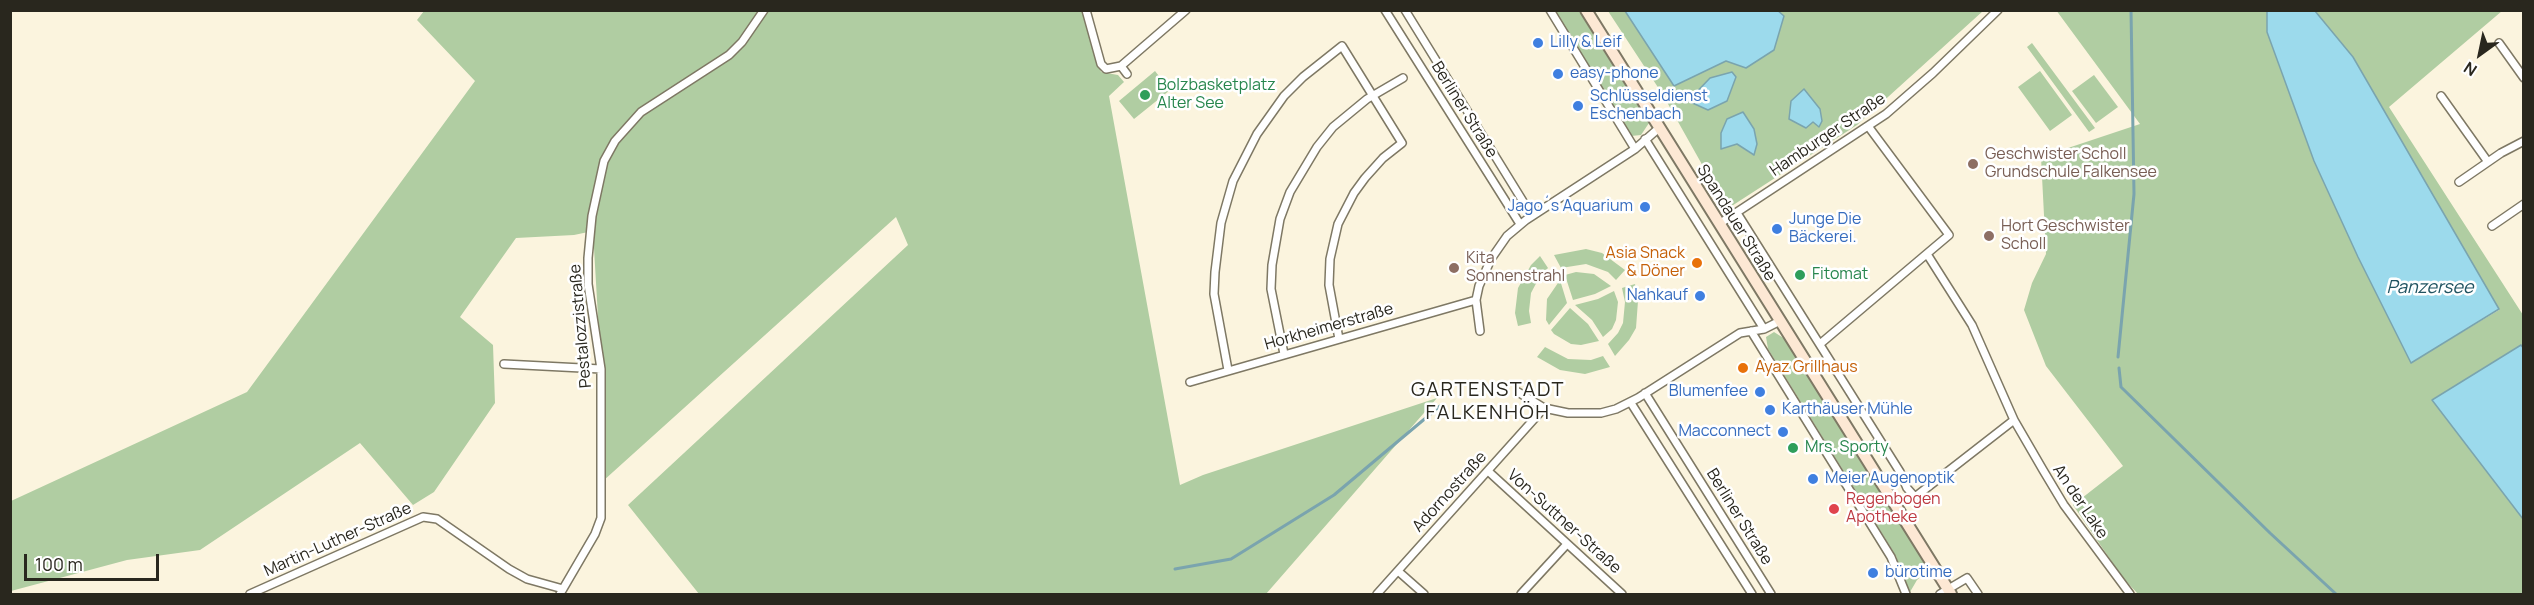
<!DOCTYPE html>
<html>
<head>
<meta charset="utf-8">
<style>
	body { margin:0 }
	#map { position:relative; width:2534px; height:605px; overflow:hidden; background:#fbf4de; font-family:Manrope,sans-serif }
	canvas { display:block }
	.frame { position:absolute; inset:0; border:12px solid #29271e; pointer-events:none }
	.north { position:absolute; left:2450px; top:24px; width:60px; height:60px; -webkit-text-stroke:4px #fff; paint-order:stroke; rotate:213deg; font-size:16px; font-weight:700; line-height:24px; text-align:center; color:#29271e }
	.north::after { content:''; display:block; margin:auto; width:21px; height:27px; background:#29271e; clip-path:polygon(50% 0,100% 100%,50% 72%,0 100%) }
	.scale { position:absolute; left:24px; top:554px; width:135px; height:27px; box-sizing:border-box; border:3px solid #29271e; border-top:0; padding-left:8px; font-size:18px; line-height:21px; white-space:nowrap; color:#29271e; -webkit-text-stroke:4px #fff; paint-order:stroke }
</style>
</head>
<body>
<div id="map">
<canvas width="2534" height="605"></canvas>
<div class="frame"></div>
<div class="north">N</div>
<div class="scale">100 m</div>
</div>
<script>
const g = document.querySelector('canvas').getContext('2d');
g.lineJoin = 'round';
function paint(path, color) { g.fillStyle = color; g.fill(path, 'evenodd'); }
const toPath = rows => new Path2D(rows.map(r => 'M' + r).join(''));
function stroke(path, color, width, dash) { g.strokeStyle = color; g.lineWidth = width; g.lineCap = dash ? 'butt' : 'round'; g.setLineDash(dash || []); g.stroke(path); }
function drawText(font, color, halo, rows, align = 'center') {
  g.font = font + ' Manrope,sans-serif'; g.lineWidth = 5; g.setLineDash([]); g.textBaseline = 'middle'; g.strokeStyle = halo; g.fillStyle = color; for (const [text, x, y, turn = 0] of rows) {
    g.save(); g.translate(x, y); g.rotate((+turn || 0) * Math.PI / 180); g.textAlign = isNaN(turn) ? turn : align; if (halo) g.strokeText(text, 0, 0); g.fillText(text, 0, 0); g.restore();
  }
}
paint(toPath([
	[2056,10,2267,11,2267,32,2314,161,2358,257,2412,362,2499,310,2353,57,2315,11,2502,11,2389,107,2523,315,2523,349,2521,345,2432,400,2523,519,2523,594,2138,594,2123,578,2073,505,2123,466,2046,366,2024,310,2032,283,2046,254,2041,157,2140,124],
	[424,11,1084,11,1101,72,1118,75,1124,82,1109,96,1180,485,1203,475,1437,398,1266,594,699,594,628,505,908,245,896,217,603,481,601,369,593,231,574,235,516,238,460,317,493,345,495,403,434,492,413,505,360,443,200,550,127,560,11,591,11,501,247,392,475,81,417,20],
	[1554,11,1579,11,1649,123,1641,135,1631,136],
	[1608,11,1625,11,1674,86,1726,61,1784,16,1777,11,1983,11,1857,125,1727,209,1663,95],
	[1743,112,1754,129,1757,144,1753,155,1737,144],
	[2032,43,2095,128,2089,132,2027,47],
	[1155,71,1170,90,1134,119,1119,101],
	[2040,71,2072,115,2050,131,2018,87],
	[2094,75,2118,107,2096,123,2072,91],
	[1586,249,1602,253,1625,270,1616,280,1608,272,1586,264,1561,268,1554,255],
	[1540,256,1548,268,1540,276,1531,293,1529,311,1531,323,1518,326,1515,313,1518,288,1531,265],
	[1576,272,1594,274,1611,286,1595,294,1573,300,1565,275],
	[1560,280,1567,303,1549,325,1546,320,1547,299],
	[1635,284,1638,301,1636,328,1629,340,1615,356,1608,344,1618,333,1623,323,1625,302,1622,288],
	[1614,291,1618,302,1616,320,1612,329,1603,337,1592,320,1575,305,1598,299],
	[1570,308,1588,324,1599,341,1581,345,1571,344,1554,334,1551,330],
	[1774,332,1785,339,1929,570,1917,580,1910,592,1903,580,1896,556,1768,349,1766,337],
	[1545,347,1568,359,1591,360,1603,356,1610,367,1585,374,1560,370,1537,357]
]), '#b0cda2');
const water = toPath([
	[1777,10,1784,16,1774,50,1746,68,1726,61,1674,86,1625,11,1777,10],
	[2267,11,2315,11,2353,57,2499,309,2411,363,2358,257,2314,161,2267,32,2267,11],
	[1732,72,1736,77,1727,101,1708,110,1688,101,1710,78,1732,72],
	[1804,89,1820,109,1822,121,1819,127,1813,122,1806,128,1789,119,1791,101,1804,89],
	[1743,112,1754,129,1757,144,1754,155,1737,144,1721,149,1721,133,1727,119,1743,112],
	[2521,345,2524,349,2523,519,2432,400,2521,345]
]);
paint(water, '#9cdaec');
stroke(water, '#7aa4ae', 1.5);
stroke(toPath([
	[2118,357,2134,194,2131,10],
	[2119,368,2121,387,2270,533,2336,594],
	[1175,569,1231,559,1334,495,1440,406]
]), '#7aa4ae', 3);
const minor = toPath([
	[1086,10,1101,64,1106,69,1121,66],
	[1385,10,1520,224],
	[1405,10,1532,216],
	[1550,10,1635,149],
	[2499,43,2524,78],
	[1127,74,1121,66,1186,10],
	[2441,96,2488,162],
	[1645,139,1764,329],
	[2459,182,2501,153,2524,141],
	[1737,213,1900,472,1907,488,1915,497,2014,420],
	[1719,224,1886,114,1933,73,1998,10],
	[2492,226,2524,204],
	[1927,254,1972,325,2014,420,2043,470,2064,505,2130,594],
	[1480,331,1476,300,1479,286,1491,259,1507,236,1526,220,1635,149,1659,128],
	[1751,331,1891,557,1906,594],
	[1820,344,1949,235,1868,126],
	[1284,354,1271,289,1272,265,1280,219,1290,192,1317,147,1333,127,1367,99,1403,78],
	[504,364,601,369],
	[1228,370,1214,294,1215,272,1221,223,1233,181,1257,134,1284,96,1303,77,1342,46,1402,143,1383,158,1365,178,1354,193,1338,224,1330,259,1329,285,1339,339],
	[1190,382,1476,300],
	[1518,392,1544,408,1568,413,1601,413,1616,409,1638,398,1740,333,1764,329,1780,321],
	[1645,393,1771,594],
	[1631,403,1752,594],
	[1862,452,1880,441],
	[1488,471,1622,594],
	[1398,571,1424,594],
	[250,594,423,517,437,519,509,569,527,579,563,589],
	[560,594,595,534,601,518,601,369,588,284,588,258,592,216,604,161,615,141,641,112,729,55,742,42,764,10],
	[1377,594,1544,408],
	[1521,594,1567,544],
	[1940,594,1967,578,1978,594]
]);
const secondary = toPath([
	[1586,10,1951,594]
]);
stroke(minor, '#7e7864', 10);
stroke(secondary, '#7e7864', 14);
stroke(minor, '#fff', 7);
stroke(secondary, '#fde8d4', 10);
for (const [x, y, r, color] of [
	[1538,43,6,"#3f7fe0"],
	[1558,74,6,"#3f7fe0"],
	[1145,95,6,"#2e9e5b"],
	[1578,106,6,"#3f7fe0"],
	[1973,164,6,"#8d6e63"],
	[1645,207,6,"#3f7fe0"],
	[1777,229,6,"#3f7fe0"],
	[1989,236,6,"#8d6e63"],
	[1697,263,6,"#e8710a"],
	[1454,268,6,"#8d6e63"],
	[1800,275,6,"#2e9e5b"],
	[1700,296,6,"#3f7fe0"],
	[1743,368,6,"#e8710a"],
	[1760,392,6,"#3f7fe0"],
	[1770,410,6,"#3f7fe0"],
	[1783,432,6,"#3f7fe0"],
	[1793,448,6,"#2e9e5b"],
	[1813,479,6,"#3f7fe0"],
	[1834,509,6,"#e0444e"],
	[1873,573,6,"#3f7fe0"]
]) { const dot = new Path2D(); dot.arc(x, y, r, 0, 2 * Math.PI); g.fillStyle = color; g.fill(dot); stroke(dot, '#fff', 2); }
drawText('16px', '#366cbe', '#fff', [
	["Lilly & Leif",1550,43],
	["easy-phone",1570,74],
	["Schlüsseldienst",1590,97],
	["Eschenbach",1590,115],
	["Jago´s Aquarium",1633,207,"right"],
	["Junge Die",1789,220],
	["Bäckerei.",1789,238],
	["Nahkauf",1688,296,"right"],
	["Blumenfee",1748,392,"right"],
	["Karthäuser Mühle",1782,410],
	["Macconnect",1771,432,"right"],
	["Meier Augenoptik",1825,479],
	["bürotime",1885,573]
], 'left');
drawText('16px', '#27864d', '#fff', [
	["Bolzbasketplatz",1157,86],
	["Alter See",1157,104],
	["Fitomat",1812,275],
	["Mrs. Sporty",1805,448]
], 'left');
drawText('16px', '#29271e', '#fff', [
	["Berliner Straße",1464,110,58],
	["Hamburger Straße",1828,135,-34],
	["Spandauer Straße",1736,223,58],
	["Pestalozzistraße",581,326,-95],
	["Horkheimerstraße",1329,327,-16],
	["Adornostraße",1450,492,-48],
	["An der Lake",2080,502,56],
	["Berliner Straße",1739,517,58],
	["Von-Suttner-Straße",1564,522,42],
	["Martin-Luther-Straße",338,540,-24]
]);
drawText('16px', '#785e54', '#fff', [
	["Geschwister Scholl",1985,155],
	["Grundschule Falkensee",1985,173],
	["Hort Geschwister",2001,227],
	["Scholl",2001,245],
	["Kita",1466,259],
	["Sonnenstrahl",1466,277]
], 'left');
drawText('16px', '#c56008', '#fff', [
	["Asia Snack",1685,254],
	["& Döner",1685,272],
	["Ayaz Grillhaus",1755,368,"left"]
], 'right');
drawText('16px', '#be3a42', '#fff', [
	["Regenbogen",1846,500],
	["Apotheke",1846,518]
], 'left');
drawText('italic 18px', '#205361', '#fff', [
	["Panzersee",2430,288]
]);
g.letterSpacing = '1.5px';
drawText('20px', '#29271e', '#fff', [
	["GARTENSTADT",1488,390],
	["FALKENHÖH",1488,413]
]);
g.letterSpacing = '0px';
</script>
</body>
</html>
